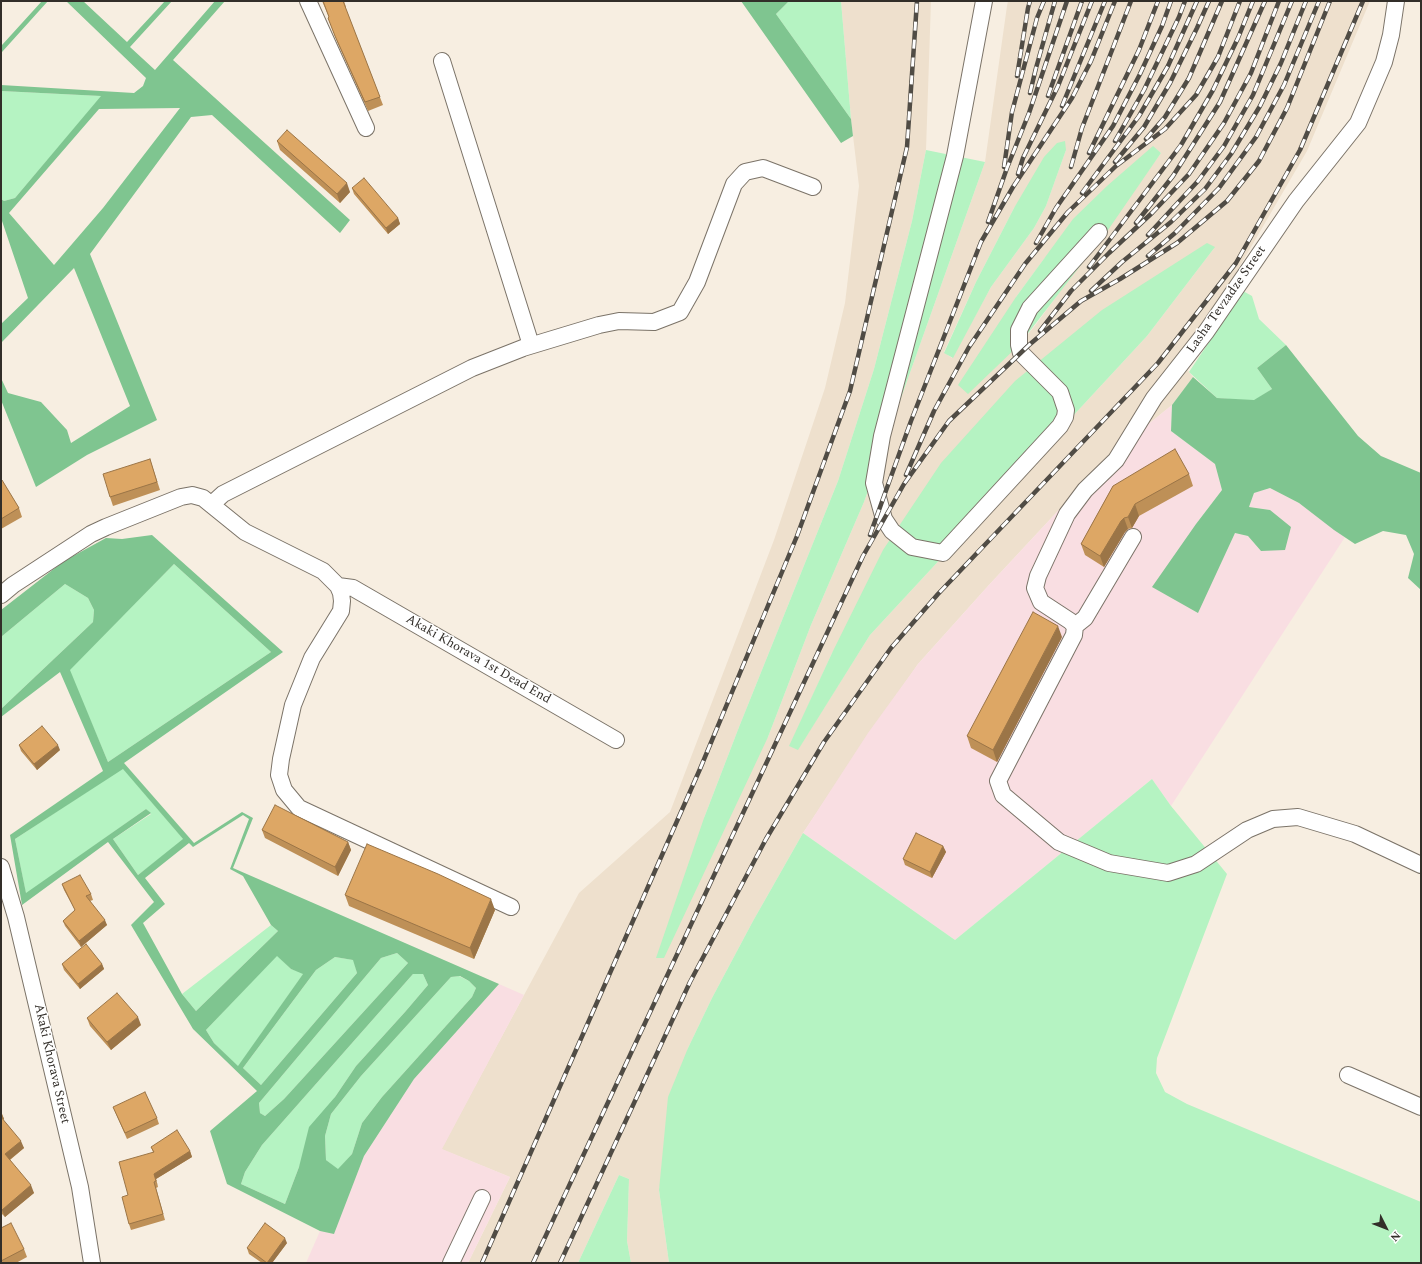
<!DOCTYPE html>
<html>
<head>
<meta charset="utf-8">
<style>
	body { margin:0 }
	#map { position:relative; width:1422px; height:1264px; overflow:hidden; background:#f7eee1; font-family:Spectral,serif }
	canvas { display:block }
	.frame { position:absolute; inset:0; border:2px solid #322e29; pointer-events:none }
	.north { position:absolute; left:1366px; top:1208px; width:40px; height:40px; -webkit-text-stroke:3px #fff; paint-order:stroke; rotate:132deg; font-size:11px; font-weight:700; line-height:16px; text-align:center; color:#322e29 }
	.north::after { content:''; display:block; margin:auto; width:14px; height:18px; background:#322e29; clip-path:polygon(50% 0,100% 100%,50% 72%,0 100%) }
</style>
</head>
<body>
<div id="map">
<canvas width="1422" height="1264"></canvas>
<div class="frame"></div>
<div class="north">N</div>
</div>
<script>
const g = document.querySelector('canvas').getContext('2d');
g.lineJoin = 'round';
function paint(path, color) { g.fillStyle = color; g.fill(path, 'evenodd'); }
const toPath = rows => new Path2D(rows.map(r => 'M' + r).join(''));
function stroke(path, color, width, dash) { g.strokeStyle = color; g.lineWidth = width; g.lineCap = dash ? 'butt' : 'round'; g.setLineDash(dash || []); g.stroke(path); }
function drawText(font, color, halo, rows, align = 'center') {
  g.font = font + ' Spectral,serif'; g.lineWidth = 3; g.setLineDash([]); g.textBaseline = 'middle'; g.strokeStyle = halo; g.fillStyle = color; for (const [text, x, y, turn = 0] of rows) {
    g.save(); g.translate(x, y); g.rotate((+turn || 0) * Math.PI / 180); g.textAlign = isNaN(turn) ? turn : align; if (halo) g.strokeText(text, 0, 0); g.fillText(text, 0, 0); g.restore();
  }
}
paint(toPath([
	[841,1,931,1,926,150,912,221,874,369,838,481,739,727,704,818,768,737,811,625,864,502,985,162,1007,6,1008,1,1370,1,1307,151,1230,283,1178,356,1189,372,1193,377,1172,405,1109,456,988,586,918,664,803,833,753,921,712,998,688,1048,659,1190,669,1263,631,1263,627,1241,629,1179,619,1175,578,1263,468,1263,510,1177,441,1149,579,893,670,812,774,540,825,388,845,303,859,186,851,119],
	[1153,147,1161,153,1037,323,1019,345,1016,297,1044,259],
	[1066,150,1046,206,1034,228,991,287,952,358,944,352,976,282,1014,208],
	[1215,247,1147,336,870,635,798,749,790,746,832,653]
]), '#eee0cd');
paint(toPath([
	[1172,405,1171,431,1215,464,1222,490,1196,524,1197,612,1235,533,1248,536,1261,551,1270,510,1249,507,1254,493,1270,488,1299,503,1345,537,1171,806,1152,779,955,940,803,833,868,733,918,664,988,586,1109,456],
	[499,984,524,995,442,1149,510,1177,468,1263,306,1263,320,1231,334,1233,364,1156,414,1079]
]), '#f9dee2');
paint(toPath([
	[789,1,841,1,851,119,776,14],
	[1,91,102,96,15,198,4,201,1,199],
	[1065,141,1066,150,1046,206,1034,228,991,287,953,358,944,353,976,282,1014,208,1044,157,1057,143],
	[1153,146,1161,153,1108,230,1019,345,968,394,958,385,1016,297,1073,219,1107,186],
	[926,150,985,162,864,502,811,625,768,737,664,958,656,958,704,818,739,727,838,481,874,369,912,221],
	[1207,243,1215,247,1147,336,870,635,798,750,789,746,832,653,883,550,941,463,1015,381,1102,310],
	[1243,291,1252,296,1259,319,1286,345,1257,368,1272,389,1254,401,1217,398,1189,372],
	[174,564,271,652,108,762,69,670],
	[65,584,88,598,94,610,93,622,1,709,1,637],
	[123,768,184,840,138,875,113,839,151,814,146,809,26,894,15,839],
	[1152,779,1171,806,1227,874,1157,1058,1156,1073,1165,1092,1187,1104,1421,1202,1421,1263,669,1263,659,1190,668,1097,688,1048,712,998,753,921,803,833,955,940],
	[271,925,278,931,196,1011,182,994],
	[397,953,408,963,284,1099,265,1116,260,1113,259,1103,381,958],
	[277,955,291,969,304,973,238,1067,214,1043,206,1030],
	[335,957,354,960,357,973,261,1085,243,1068,316,970],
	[413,974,423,974,428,985,405,1012,356,1066,335,1097,299,1167,285,1204,241,1184,245,1172,262,1145],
	[459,976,469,981,476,988,472,997,382,1097,362,1123,352,1154,338,1170,326,1160,325,1136,331,1114,361,1076,451,977],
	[619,1175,629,1179,627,1241,631,1263,578,1263]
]), '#b5f3c2');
paint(toPath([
	[42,1,48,1,2,52,1,51,1,45,2,45],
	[66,1,83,1,127,42,165,1,172,1,130,47,155,70,215,1,225,1,173,60,350,220,340,233,212,115,191,117,90,254,157,420,87,455,36,487,1,400,1,378,8,393,41,402,67,430,71,443,130,406,74,268,1,343,1,324,28,298,1,218,1,199,4,201,15,198,101,96,1,91,1,85,134,93,143,86,146,78],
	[180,108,103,208,54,265,9,213,99,109],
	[741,1,789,1,776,14,851,119,853,136,841,143],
	[1286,345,1358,436,1381,456,1421,473,1421,590,1408,578,1414,554,1406,535,1383,531,1355,544,1334,530,1299,503,1270,488,1254,493,1249,507,1270,510,1291,527,1285,550,1261,551,1248,536,1235,533,1198,613,1152,587,1196,524,1222,490,1215,464,1171,431,1172,405,1193,377,1217,398,1254,400,1272,389,1257,368],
	[152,535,283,652,124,763,194,843,242,812,253,818,233,868,499,984,414,1079,364,1156,334,1234,320,1231,227,1184,210,1131,257,1091,193,1029,131,925,154,902,108,842,22,905,10,835,103,771,60,672,1,717,1,709,93,622,94,610,88,598,65,584,1,637,1,610,64,561,106,538,122,539],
	[174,564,271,652,108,762,70,670],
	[123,769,183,839,138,875,113,839,151,813,146,809,26,893,15,839],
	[243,815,249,819,230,869,243,876,271,925,278,931,196,1011,182,994,143,923,165,904,145,878,189,843,193,847],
	[397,953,408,963,284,1099,265,1116,260,1113,259,1103,381,958],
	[277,956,291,969,303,974,238,1066,214,1043,206,1030],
	[335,957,353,960,357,973,261,1085,243,1068,316,970],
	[413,974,423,974,428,985,405,1012,356,1066,335,1097,309,1127,299,1167,285,1204,241,1184,245,1172,262,1145],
	[460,976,469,981,476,988,472,997,382,1097,362,1123,352,1154,338,1169,326,1160,325,1136,331,1114,361,1076,451,977]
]), '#7fc590');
const minor = toPath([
	[308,1,366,128],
	[984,1,955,156,882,436,874,483,884,519,892,531,912,547,943,553,1060,426,1065,417,1066,410,1060,392,1021,353,1019,345,1019,330,1030,308,1099,232],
	[1396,1,1391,35,1384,62,1358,123,1296,201,1206,332,1154,398,1116,460,1085,490,1067,514,1038,576,1035,588,1041,602,1070,621,1075,626,1074,635,998,781,1003,795,1059,842,1109,863,1168,873,1196,864,1247,830,1273,819,1298,817,1355,834,1421,865],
	[442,61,531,345],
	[212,504,223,494,472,368,523,348,599,325,619,321,654,322,680,312,697,282,734,184,745,172,763,168,813,187],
	[338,586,353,588,616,740],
	[1,595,13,585,91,534,106,527,181,497,192,495,203,498,245,532,323,571,338,586,341,593,342,601,341,611,312,658,293,705,281,759,279,775,284,790,299,808,511,907],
	[1075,626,1085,618,1133,537],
	[1,867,16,917,80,1187,92,1263],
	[1348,1075,1421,1107],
	[451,1263,482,1198]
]);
stroke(minor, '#7b7368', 18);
stroke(minor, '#fff', 16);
const rail = toPath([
	[1017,76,1028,8,1030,1],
	[1030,93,1036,68,1055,1],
	[1048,96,1082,1],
	[1062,106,1105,1],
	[1146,139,1165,117,1189,78,1222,1],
	[1115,141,1144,90,1179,17,1185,1],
	[1089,153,1139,50,1158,1],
	[1115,162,1144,127,1170,83,1197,28,1209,1],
	[1004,167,1012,112,1037,18,1044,1],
	[1071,167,1082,128,1131,1],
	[1018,174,1023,158,1058,86,1092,1],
	[1082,193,1139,116,1168,66,1197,1],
	[988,222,1007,168,1029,113,1067,1],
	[1136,223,1173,176,1220,102,1265,1],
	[1148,235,1198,181,1224,146,1253,95,1292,1],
	[1036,243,1056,208,1113,126,1140,74,1162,26,1171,1],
	[1148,256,1175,233,1219,188,1256,137,1284,85,1319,1],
	[1089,267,1181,145,1213,90,1238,38,1253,1],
	[1091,291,1122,262,1171,222,1205,189,1231,154,1260,106,1281,63,1306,1],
	[1040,331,1071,291,1109,253,1152,213,1189,174,1224,123,1251,73,1279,1],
	[906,475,934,411,969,347,1025,264,1068,212,1116,166,1165,129,1196,95,1218,57,1240,1],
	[870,535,911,421,981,242,1013,187,1072,98,1091,61,1115,1],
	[482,1263,700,769,797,536,850,391,907,147,917,1],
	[533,1263,863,556,904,484,949,421,1029,345,1081,301,1120,279,1177,243,1227,201,1259,161,1287,108,1330,1],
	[560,1263,690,982,766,839,824,742,891,648,938,594,1158,363,1236,263,1300,150,1363,1]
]);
stroke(rail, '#504c45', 4.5);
stroke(rail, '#fff', 3, [9]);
paint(toPath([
	[322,1,344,1,346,7,345,7,383,105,368,111,338,44,328,18,329,17],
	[277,141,350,192,340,203,280,150],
	[352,188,398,218,400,224,388,234,354,194],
	[150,459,160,490,113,506,110,497],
	[1189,474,1193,486,1139,516,1132,528,1128,529,1125,532,1104,567,1085,555,1081,544,1113,486],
	[1,480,19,508,22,517,1,529],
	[1062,637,997,762,971,748,967,736],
	[19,745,60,750,37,770,21,751],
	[262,830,348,842,351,850,338,876,265,838],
	[943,846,946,852,932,878,905,865,903,859],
	[62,884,91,894,93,900,90,901,107,925,81,947,65,926,63,921,75,910,64,890],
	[345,895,495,910,474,959,349,906],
	[62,964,102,964,104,969,80,989,64,970],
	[87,1018,141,1025,111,1050,90,1026],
	[113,1107,157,1118,159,1124,127,1139],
	[1,1111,4,1119,3,1120,24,1148,10,1160,34,1193,5,1217,1,1213],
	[151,1147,190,1151,192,1157,156,1179,158,1187,156,1188,165,1220,131,1230,129,1224,128,1195,153,1152],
	[1,1228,24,1249,27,1257,16,1263,1,1263],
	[287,1243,272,1263,262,1263,249,1254,247,1248]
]), '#be9057');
paint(toPath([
	[347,183,350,192,340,203,337,194],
	[398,218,400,224,388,234,386,228],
	[1135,504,1139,516,1132,528,1128,517],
	[1124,518,1128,529,1125,532,1104,567,1100,556,1121,521],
	[1058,626,1062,637,997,762,993,750],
	[58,745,60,750,37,770,34,764],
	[348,842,351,850,338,876,335,867],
	[943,846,946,852,932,878,930,872],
	[491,899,495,910,474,959,470,948],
	[105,920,107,925,81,947,79,941],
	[102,964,104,969,80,989,78,984],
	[138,1017,141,1025,111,1050,107,1042],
	[1,1112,4,1119,1,1121],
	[21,1141,24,1148,8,1161,5,1154],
	[190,1151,192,1157,156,1179,158,1187,154,1174],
	[31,1185,34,1193,5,1217,2,1210],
	[285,1238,287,1243,272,1263,267,1263]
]), '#9b7547');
const building = toPath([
	[323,1,343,1,380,97,365,102,335,36,328,18,329,17,323,1],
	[287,130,347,183,337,194,277,141,287,130],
	[364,178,398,218,386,228,352,188,364,178],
	[1175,449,1189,474,1135,504,1128,517,1124,518,1121,521,1100,556,1081,544,1113,486,1175,449],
	[150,459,157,482,110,497,103,474,150,459],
	[1,480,2,480,19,508,1,519,1,480],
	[1033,612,1058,626,993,750,967,736,1033,612],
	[42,726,58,745,34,764,19,745,42,726],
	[275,805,348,842,335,867,262,830,275,805],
	[916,833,943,846,930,872,903,859,916,833],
	[367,844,438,874,491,899,470,948,345,895,367,844],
	[80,875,91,894,86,896,105,920,79,941,63,921,75,910,62,884,80,875],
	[86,944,102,964,78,984,62,964,86,944],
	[117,993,138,1017,107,1042,87,1018,117,993],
	[145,1092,157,1118,125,1133,113,1107,145,1092],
	[1,1117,21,1141,5,1154,31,1185,2,1210,1,1209,1,1117],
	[177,1130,190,1151,154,1174,156,1181,154,1182,163,1214,129,1224,122,1197,128,1195,119,1162,154,1152,151,1147,177,1130],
	[11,1223,24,1249,1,1261,1,1228,11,1223],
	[265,1223,285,1238,267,1263,247,1248,265,1223]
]);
paint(building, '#dda765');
stroke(building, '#9b7547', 1);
drawText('13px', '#322e29', '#fff', [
	["Lasha Tevzadze Street",1227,300,-55],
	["Akaki Khorava 1st Dead End",478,660,30],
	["Akaki Khorava Street",51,1064,77]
]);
</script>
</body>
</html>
